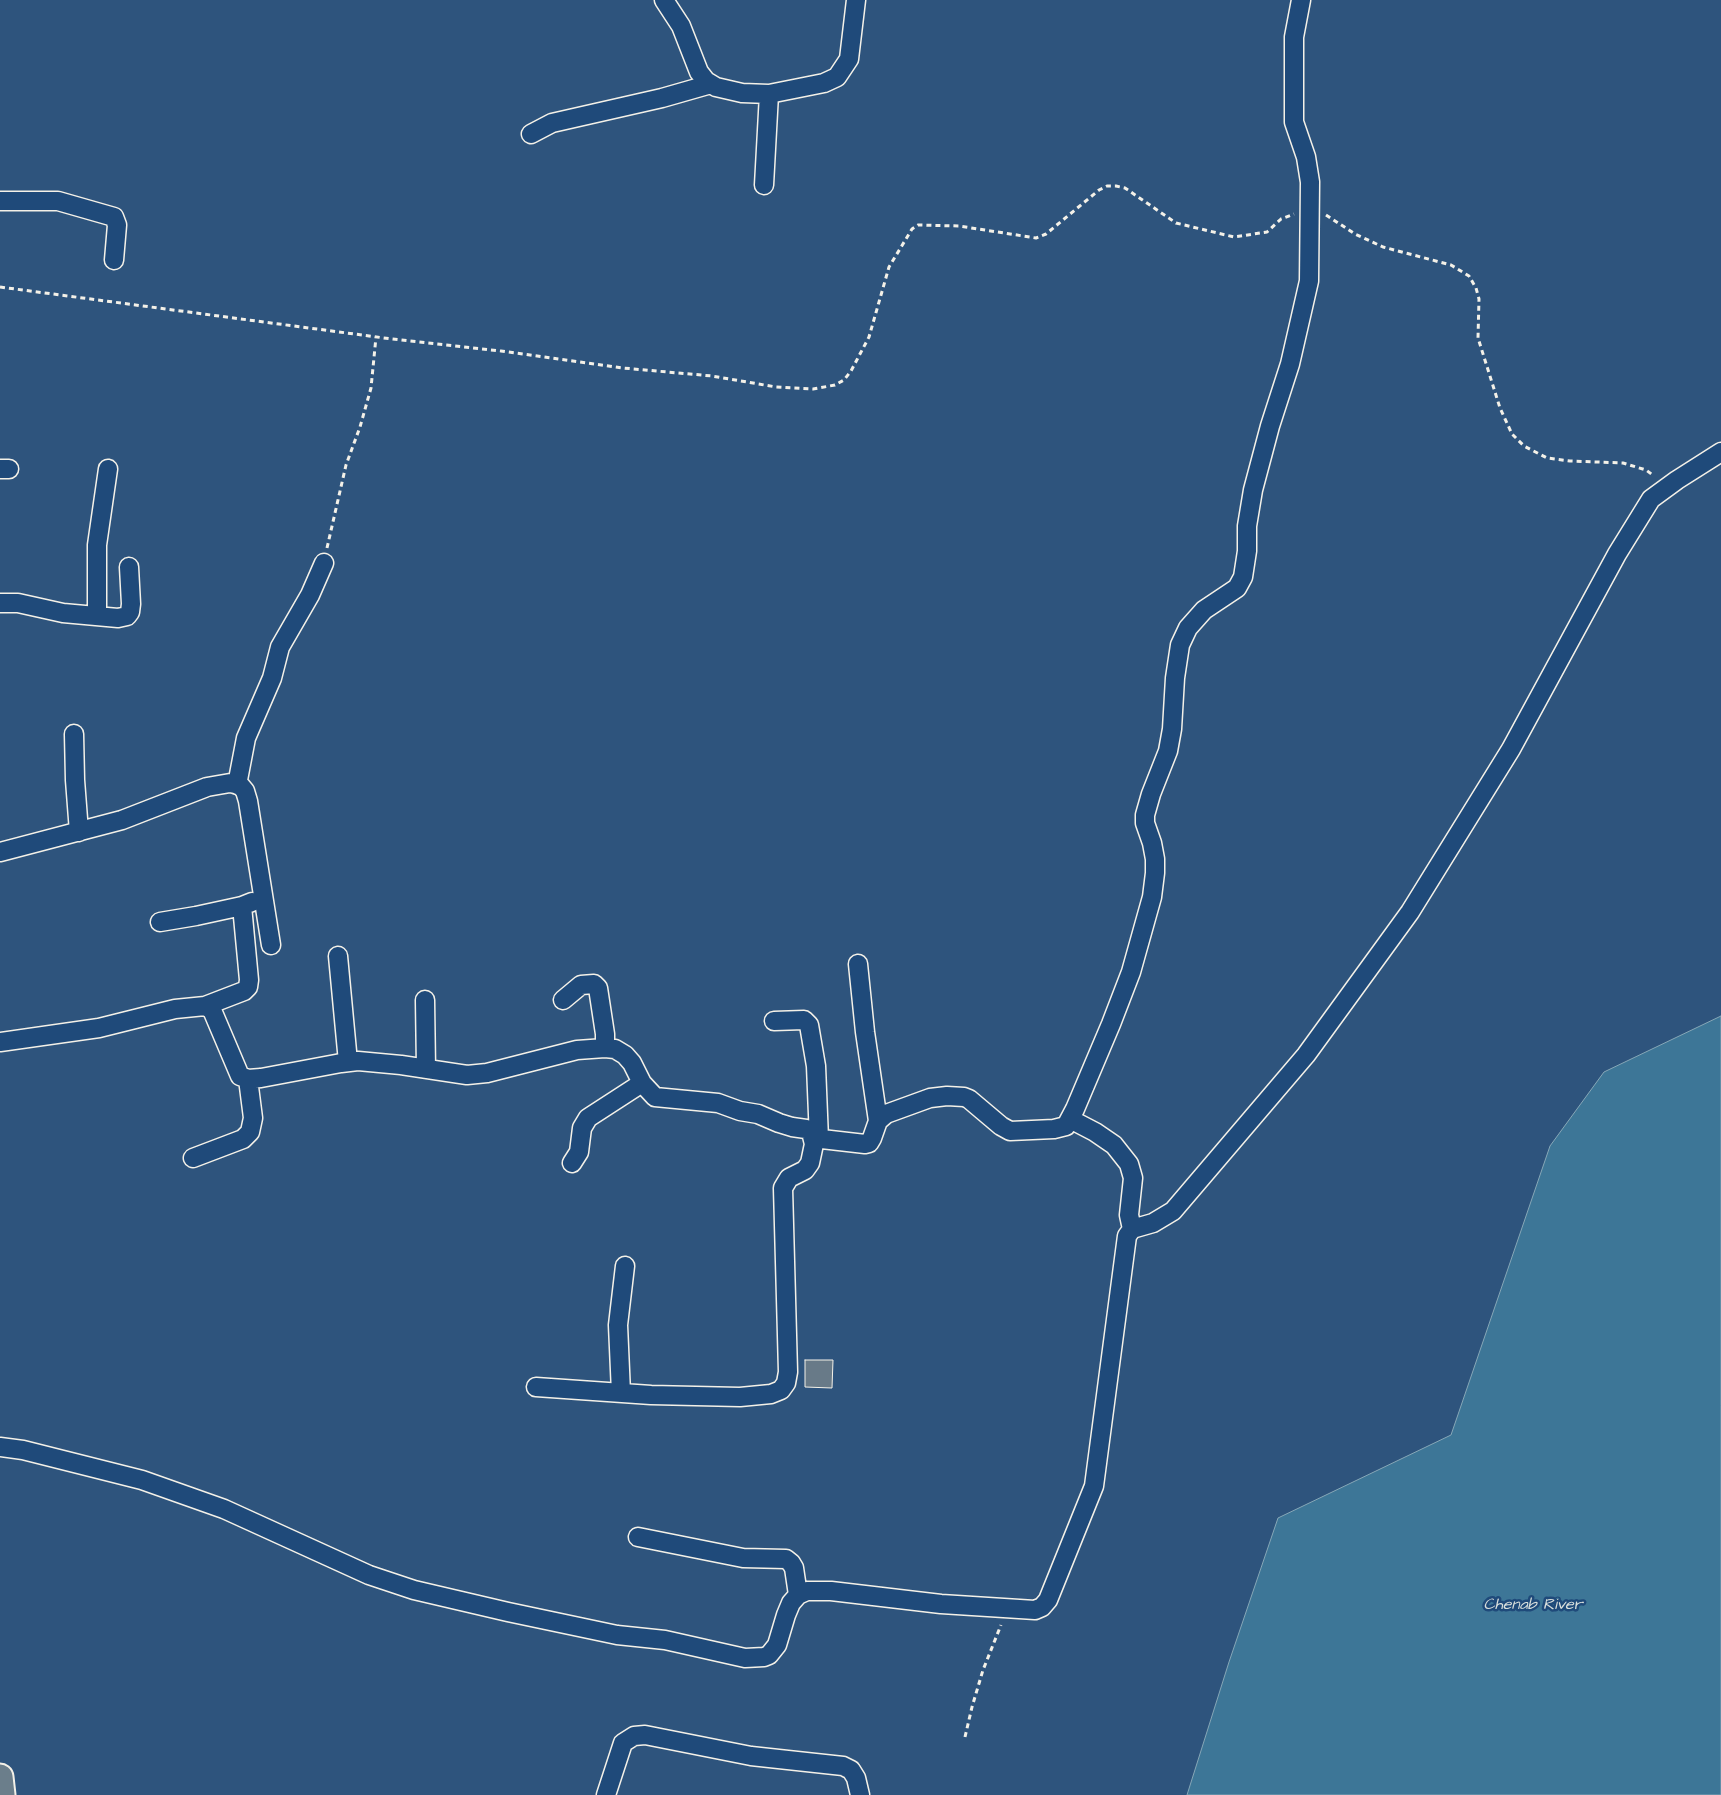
<!DOCTYPE html>
<html>
<head>
<meta charset="utf-8">
<style>
	body { margin:0 }
	canvas { display:block; background:#2e547d }
</style>
</head>
<body>
<canvas width="1721" height="1795"></canvas>
<script>
const g = document.querySelector('canvas').getContext('2d');
g.lineJoin = 'round';
function paint(path, color) { g.fillStyle = color; g.fill(path, 'evenodd'); }
const toPath = rows => new Path2D(rows.map(r => 'M' + r).join(''));
function stroke(path, color, width, dash) { g.strokeStyle = color; g.lineWidth = width; g.lineCap = dash ? 'butt' : 'round'; g.setLineDash(dash || []); g.stroke(path); }
function drawText(font, color, halo, rows, align = 'center') {
  g.font = font + ' "Architects Daughter",sans-serif'; g.lineWidth = 5; g.setLineDash([]); g.textBaseline = 'middle'; g.strokeStyle = halo; g.fillStyle = color; for (const [text, x, y, turn = 0] of rows) {
    g.save(); g.translate(x, y); g.rotate((+turn || 0) * Math.PI / 180); g.textAlign = isNaN(turn) ? turn : align; if (halo) g.strokeText(text, 0, 0); g.fillText(text, 0, 0); g.restore();
  }
}
const water = toPath([
	[1721,1016,1721,1795,1187,1795,1229,1662,1278,1518,1451,1435,1550,1146,1604,1072,1721,1016]
]);
paint(water, '#3d7697');
stroke(water, '#86a7b7', 1);
const building = toPath([
	[805,1360,833,1360,832,1388,805,1387,805,1360]
]);
paint(building, '#687a88');
stroke(building, '#f4f1e8', 1);
const minor = toPath([
	[664,0,681,26,699,72,706,81,716,87,742,93,769,94,824,83,837,77,849,59,856,0],
	[531,134,552,123,662,98,711,84],
	[764,185,769,94],
	[0,201,58,201,114,217,117,225,114,260],
	[0,469,9,469],
	[0,603,18,603,63,613,118,618,127,616,130,612,131,604,129,567],
	[97,616,97,545,108,469],
	[74,734,75,780,79,832],
	[237,785,246,738,272,678,280,647,310,595,324,563],
	[0,852,122,820,207,787,230,783,240,785,245,791,248,801,271,945],
	[160,922,196,916,242,906,252,902],
	[338,956,348,1062],
	[858,964,865,1032,878,1121],
	[425,1000,426,1069],
	[563,1000,581,985,594,984,598,988,605,1034,605,1048],
	[205,1006,244,991,248,987,249,980,242,906],
	[774,1021,804,1020,809,1025,816,1066,819,1139],
	[0,1042,99,1028,175,1009,205,1006,212,1010,240,1076,248,1079,261,1078,341,1063,358,1061,401,1065,467,1075,487,1073,577,1050,605,1048,615,1049,625,1055,632,1063,642,1083,655,1097,718,1103,740,1111,758,1114,779,1123,792,1127,806,1129,811,1132,814,1144,810,1163,805,1170,789,1178,783,1188,788,1372,786,1383,781,1390,771,1394,740,1397,651,1395,536,1387],
	[1070,1119,1095,1132,1114,1145,1129,1164,1133,1178,1129,1215,1132,1229],
	[813,1138,865,1144,869,1143,872,1138,878,1121,886,1114,930,1098,947,1096,964,1097,969,1099,1001,1126,1010,1131,1054,1129,1066,1126,1075,1109,1111,1024,1131,972,1152,897,1155,873,1155,859,1152,843,1145,823,1145,815,1151,794,1168,751,1172,729,1175,678,1180,645,1188,628,1204,610,1237,588,1243,577,1247,551,1247,526,1253,490,1270,426,1290,364,1309,281,1310,182,1306,157,1294,122,1294,37,1301,0],
	[193,1158,243,1139,250,1132,253,1118,248,1079],
	[572,1163,579,1152,582,1128,588,1118,642,1083],
	[621,1393,618,1325,625,1266],
	[0,1447,23,1450,142,1480,224,1509,369,1575,414,1590,508,1612,617,1635,665,1640,745,1658,764,1657,769,1655,777,1645,786,1615,791,1603,798,1595,807,1591,831,1591,941,1604,1035,1610,1042,1607,1048,1600,1094,1486,1127,1236,1132,1229,1153,1223,1173,1211,1306,1055,1410,912,1511,749,1617,554,1651,499,1677,480,1721,452],
	[638,1537,743,1558,786,1559,791,1563,794,1568,798,1595],
	[606,1795,623,1743,634,1736,645,1735,751,1756,843,1766,851,1770,856,1778,860,1795]
]);
const highway = toPath([
	[0,1777,2,1795]
]);
stroke(minor, '#f4f1e8', 21);
stroke(highway, '#f4f1e8', 29);
stroke(toPath([
	[1326,215,1355,234,1383,247,1451,265,1469,276,1476,288,1479,299,1478,338,1500,408,1512,434,1524,446,1547,458,1570,461,1623,463,1646,470,1654,476],
	[0,287,392,339,501,351,623,368,712,376,776,387,813,389,835,385,844,380,851,371,869,337,889,267,912,229,918,225,959,226,1036,238,1046,234,1099,190,1107,186,1116,186,1125,188,1176,223,1234,237,1267,232,1281,219,1294,214],
	[327,548,346,465,360,427,371,388,376,337],
	[965,1737,972,1707,983,1670,1001,1625]
]), '#f4f1e8', 3, [5, 4]);
stroke(minor, '#1f4a7a', 18);
stroke(highway, '#6b7e8b', 25);
drawText('italic 16px', '#d9dfdc', '#1f4a7a', [
	["Chenab River",1533,1606]
]);
</script>
</body>
</html>
